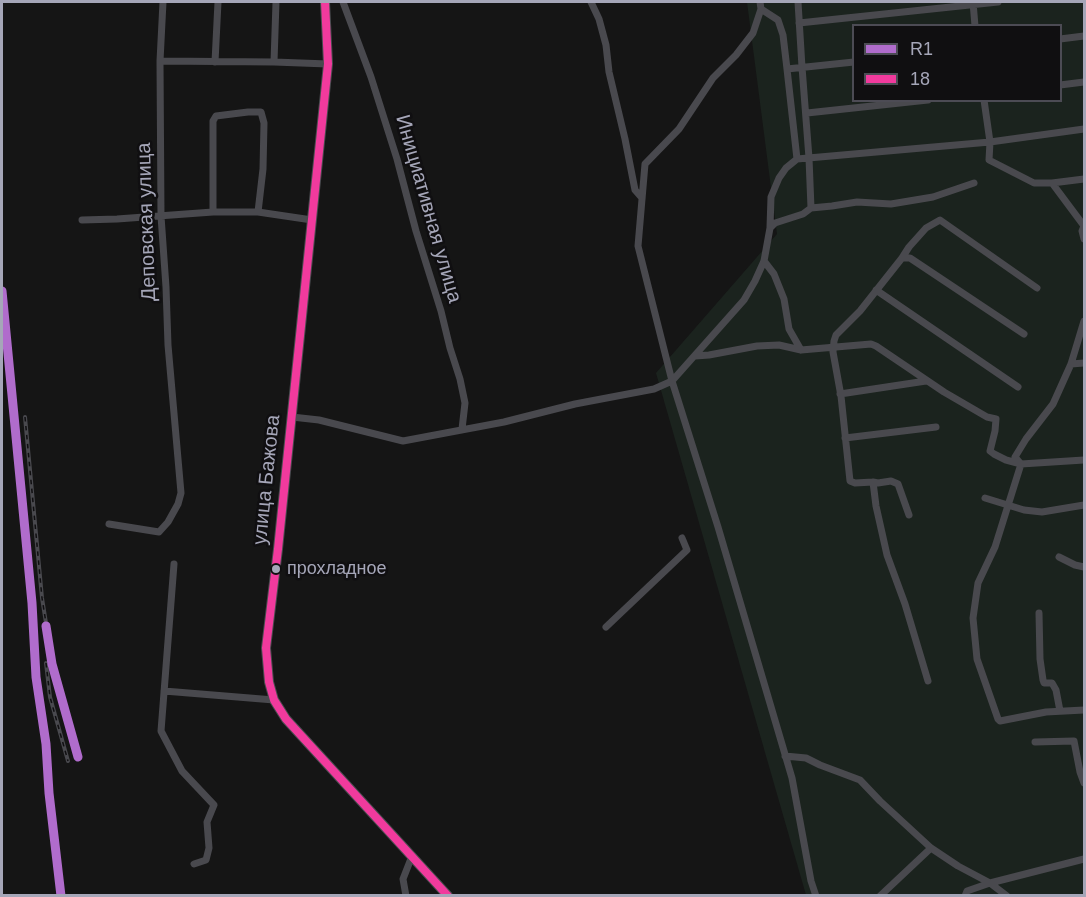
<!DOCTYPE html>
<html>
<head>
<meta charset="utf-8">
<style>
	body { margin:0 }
	#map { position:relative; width:1086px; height:897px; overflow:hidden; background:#151515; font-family:Arial,sans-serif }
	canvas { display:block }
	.frame { position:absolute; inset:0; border:3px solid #a5a6b8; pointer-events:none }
	.legend { position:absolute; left:852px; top:24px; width:210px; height:78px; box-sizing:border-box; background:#100f11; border:2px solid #4c4b54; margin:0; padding:8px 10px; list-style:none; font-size:18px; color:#a5a6b8 }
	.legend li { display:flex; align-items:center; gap:12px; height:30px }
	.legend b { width:30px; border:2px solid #4c4b54 }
</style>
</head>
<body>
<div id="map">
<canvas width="1086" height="897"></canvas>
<div class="frame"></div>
<ul class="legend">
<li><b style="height:8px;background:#b06ccc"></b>R1</li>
<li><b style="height:8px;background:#f13a9d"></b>18</li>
</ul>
</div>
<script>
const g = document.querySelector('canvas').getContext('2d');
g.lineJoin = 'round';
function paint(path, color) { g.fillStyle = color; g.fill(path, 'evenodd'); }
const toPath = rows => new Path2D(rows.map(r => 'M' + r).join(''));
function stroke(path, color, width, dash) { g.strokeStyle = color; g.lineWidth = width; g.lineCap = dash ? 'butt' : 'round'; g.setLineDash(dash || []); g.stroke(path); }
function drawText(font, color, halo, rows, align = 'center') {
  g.font = font + ' Arial,sans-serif'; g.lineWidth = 5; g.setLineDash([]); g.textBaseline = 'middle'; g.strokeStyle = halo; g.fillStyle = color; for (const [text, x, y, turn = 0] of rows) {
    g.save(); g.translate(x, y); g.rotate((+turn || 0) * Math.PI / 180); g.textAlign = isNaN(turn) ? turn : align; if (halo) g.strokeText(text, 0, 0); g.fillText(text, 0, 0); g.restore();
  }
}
paint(toPath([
	[747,2,1084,2,1084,895,806,895,656,373,777,234],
	[854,26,1060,26,1060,100,854,100]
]), '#1b231e');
stroke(toPath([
	[343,2,371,77,397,159,416,231,441,311,450,348,460,379,465,403,462,429],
	[591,2,599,19,606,45,609,72,625,139,635,190,642,198],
	[760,2,761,9,753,33,736,55,713,78,679,129,645,164,638,246,672,381,718,527,792,778,811,881,816,896],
	[973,2,975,26],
	[761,9,778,20,783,35,787,69],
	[799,23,998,2],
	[1060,39,1084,36],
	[160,61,274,62,328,64],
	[215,62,218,2],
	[274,62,276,2],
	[1060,85,1084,82],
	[984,100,990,142,989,160,1034,183,1052,183,1084,226,1082,231,1084,239],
	[807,113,928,100],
	[797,159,787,69,854,62],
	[1052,183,1084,179],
	[811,208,832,206,857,202,891,204,933,197,974,183],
	[213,212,213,121,216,116,248,112,261,112,264,123,263,169,258,212],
	[82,220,117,219,213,212,258,212,312,220],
	[770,227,771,197,779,178,786,168,797,159,990,142,1084,129],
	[902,258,909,247,926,228,940,220,1037,288],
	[764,261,774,274,784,299,789,329,801,350],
	[876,290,1018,387],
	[1084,321,1071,364,1053,404,1026,439,1015,457,1021,464,995,547,978,583,973,618,977,659,998,719,1000,721,1046,712,1084,710],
	[695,356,709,355,757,346,779,345,801,350,871,344,876,346,944,392,987,417,996,419,995,431,990,451,994,454,1006,460,1021,464,1084,460],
	[1071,364,1084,363],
	[840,394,926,381],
	[292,417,319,420,403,441,504,422,575,404,654,389,672,381,744,300,755,281,764,261,770,228,775,223,803,214,811,208,809,158,802,67,798,2],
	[845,438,936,427],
	[873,482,878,483,891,481,898,484,909,515],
	[985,498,1024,510,1042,512,1084,505],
	[109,524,159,532,168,522,178,504,181,493,168,345,166,287,161,216,160,61,163,2],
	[1059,557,1075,565,1084,567],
	[174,564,161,731,182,771,214,805,207,822,209,848,206,860,194,864],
	[1039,613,1040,659,1043,680,1044,683,1052,683,1056,690,1060,711],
	[606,627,687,550,682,538],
	[928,681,905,604,887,555,876,506,873,482,855,483,850,481,841,396,833,352,834,341,836,335,860,311,902,258,910,258,1024,334],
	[164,691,274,700],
	[1035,742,1074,741,1080,772,1084,783],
	[785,756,806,758,820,765,860,780,880,801,931,848,958,866,990,883,1007,896],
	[406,896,403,879,412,856],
	[880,896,931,848],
	[965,896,967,891,990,883,1084,859]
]), '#49494e', 7);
stroke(toPath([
	[325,2,328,64,278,549,266,648,269,682,274,700,286,719,448,896]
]), '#4b4c50', 10);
const rail = toPath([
	[25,417,42,598,50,648,52,664,78,757],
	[46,663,50,697,68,761]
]);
stroke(rail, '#49494e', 4);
stroke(rail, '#100f11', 1.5, [4.5]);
stroke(toPath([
	[325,2,328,64,278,549,266,648,269,682,274,700,286,719,448,896]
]), '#f13a9d', 8);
stroke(toPath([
	[2,291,32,603,36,677,46,744,49,793,61,896],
	[46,626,52,664,78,757]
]), '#b06ccc', 9);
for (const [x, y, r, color] of [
	[276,569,5,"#a5a6b8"]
]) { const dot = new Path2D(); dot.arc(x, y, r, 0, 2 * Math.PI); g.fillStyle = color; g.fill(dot); stroke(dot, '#100f11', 2); }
drawText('18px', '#a5a6b8', '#100f11', [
	["прохладное",287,569]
], 'left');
drawText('20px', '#a5a6b8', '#100f11', [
	["Инициативная улица",428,209,74],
	["Деповская улица",147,222,-92],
	["улица Бажова",267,480,-84]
]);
</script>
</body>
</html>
